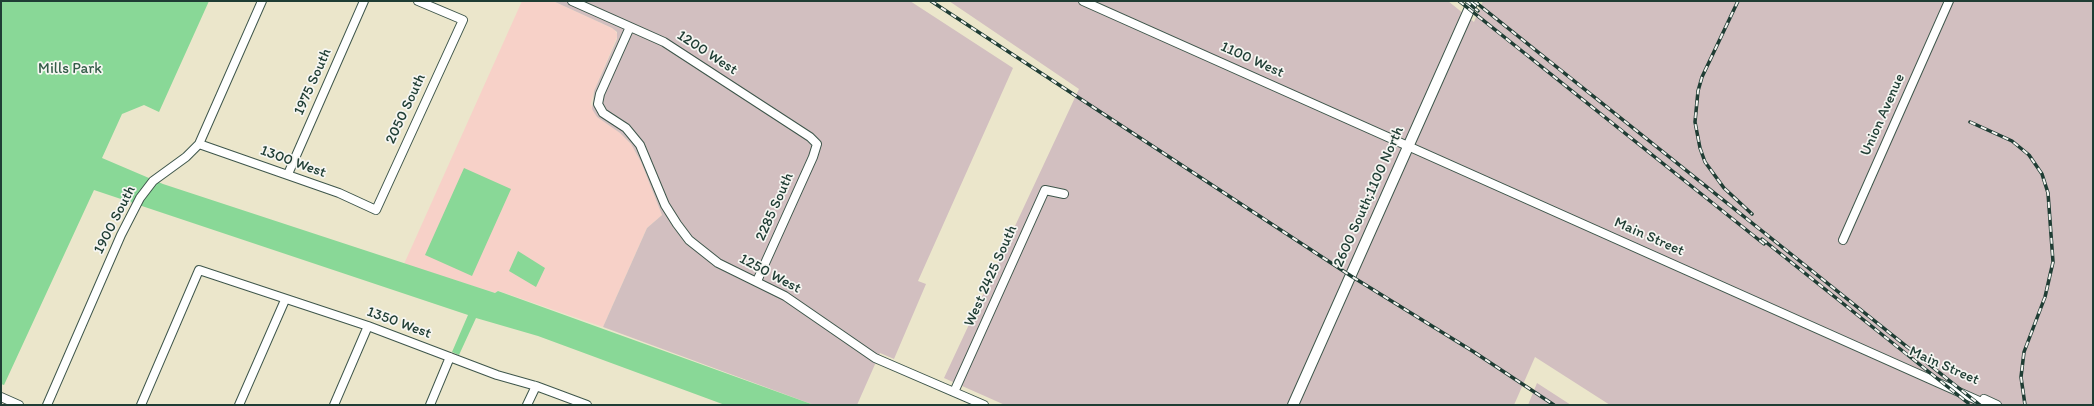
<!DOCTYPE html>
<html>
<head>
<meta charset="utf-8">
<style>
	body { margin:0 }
	#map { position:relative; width:2094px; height:406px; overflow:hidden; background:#ebe6cb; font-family:Itim,sans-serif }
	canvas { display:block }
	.frame { position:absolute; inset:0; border:2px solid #1f3d34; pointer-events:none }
</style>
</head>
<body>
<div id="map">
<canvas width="2094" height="406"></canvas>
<div class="frame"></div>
</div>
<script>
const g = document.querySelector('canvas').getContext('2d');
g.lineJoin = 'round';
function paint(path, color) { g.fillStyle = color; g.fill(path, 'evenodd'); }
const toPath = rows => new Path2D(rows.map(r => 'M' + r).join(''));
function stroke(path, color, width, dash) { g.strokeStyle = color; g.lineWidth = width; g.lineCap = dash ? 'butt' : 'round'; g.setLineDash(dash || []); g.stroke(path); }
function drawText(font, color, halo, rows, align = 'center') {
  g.font = font + ' Itim,sans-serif'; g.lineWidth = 3.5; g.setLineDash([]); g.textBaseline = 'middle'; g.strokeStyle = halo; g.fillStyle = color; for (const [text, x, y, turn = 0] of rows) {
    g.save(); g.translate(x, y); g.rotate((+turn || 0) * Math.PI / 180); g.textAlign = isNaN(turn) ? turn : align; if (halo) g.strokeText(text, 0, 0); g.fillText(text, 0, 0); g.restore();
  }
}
paint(toPath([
	[522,1,553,1,614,29,618,35,594,91,591,104,597,117,620,133,631,144,641,162,662,215,647,228,603,327,499,291,495,293,404,264]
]), '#f7d1c8');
paint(toPath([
	[553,1,910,1,1013,68,918,281,926,284,894,359,880,353,857,405,814,405,603,327,647,228,662,215,641,162,631,144,620,133,597,117,592,109,594,91,617,39,617,32,612,28],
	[949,1,1448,1,1474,22,1483,1,2093,1,2093,405,1610,405,1535,357,1514,405,1005,405,944,378,1079,89],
	[1537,383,1571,405,1528,405]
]), '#d2bfc0');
paint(toPath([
	[1,1,209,1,159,112,144,105,122,114,102,158,163,184,495,293,498,291,814,405,725,405,538,336,476,318,459,355,452,352,468,315,94,190,4,385,1,384],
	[464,168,511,189,472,276,425,255],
	[518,251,545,268,536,287,509,271]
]), '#89d897');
const minor = toPath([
	[572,1,664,42,810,137,817,144,813,157,757,281],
	[1083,1,1988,405],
	[630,27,600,94,598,104,603,113,626,128,640,145,665,205,677,224,689,240,718,263,785,296,875,358,984,405],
	[199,144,339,193,376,210,463,20,418,1],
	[288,174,364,1],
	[1843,240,1949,1],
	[954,392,1045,190,1064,194],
	[1,397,19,405],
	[1984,399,1997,405],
	[47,405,121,235,140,198,153,181,186,157,199,144,262,1],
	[141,405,199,270,368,326,497,375,536,386,587,405],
	[239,405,285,300],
	[334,405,368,326],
	[430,405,450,357],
	[527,405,536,386]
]);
const major = toPath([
	[1293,405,1473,1]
]);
stroke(minor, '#3e564b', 10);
stroke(major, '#3e564b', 12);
stroke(minor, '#fff', 8);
stroke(major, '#fff', 10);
const rail = toPath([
	[931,1,1351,276,1474,352,1554,405],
	[1459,1,1764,244],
	[1466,1,1478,11],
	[1474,1,1980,405],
	[1738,1,1702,77,1698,91,1695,122,1700,148,1705,162,1724,188,1752,214],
	[1970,122,2012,141,2029,155,2042,174,2048,193,2053,262,2045,297,2024,352,2021,377,2025,405],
	[1762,239,1968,403]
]);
stroke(rail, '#1f3d34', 3.5);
stroke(rail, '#f6f6f2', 2, [6]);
drawText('15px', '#1f3d34', '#f6f6f2', [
	["1200 West",707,53,33],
	["1100 West",1252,60,24],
	["1975 South",313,82,-66],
	["2050 South",406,109,-65],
	["Union Avenue",1883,115,-66],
	["1300 West",293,162,20],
	["2600 South;1100 North",1369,197,-66],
	["2285 South",775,207,-66],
	["1900 South",115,220,-63],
	["Main Street",1649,237,24],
	["1250 West",770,274,28],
	["West 2425 South",991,276,-66],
	["1350 West",399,323,20],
	["Main Street",1944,366,24]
]);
drawText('15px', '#345c48', '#f6f6f2', [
	["Mills Park",70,69]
]);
</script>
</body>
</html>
